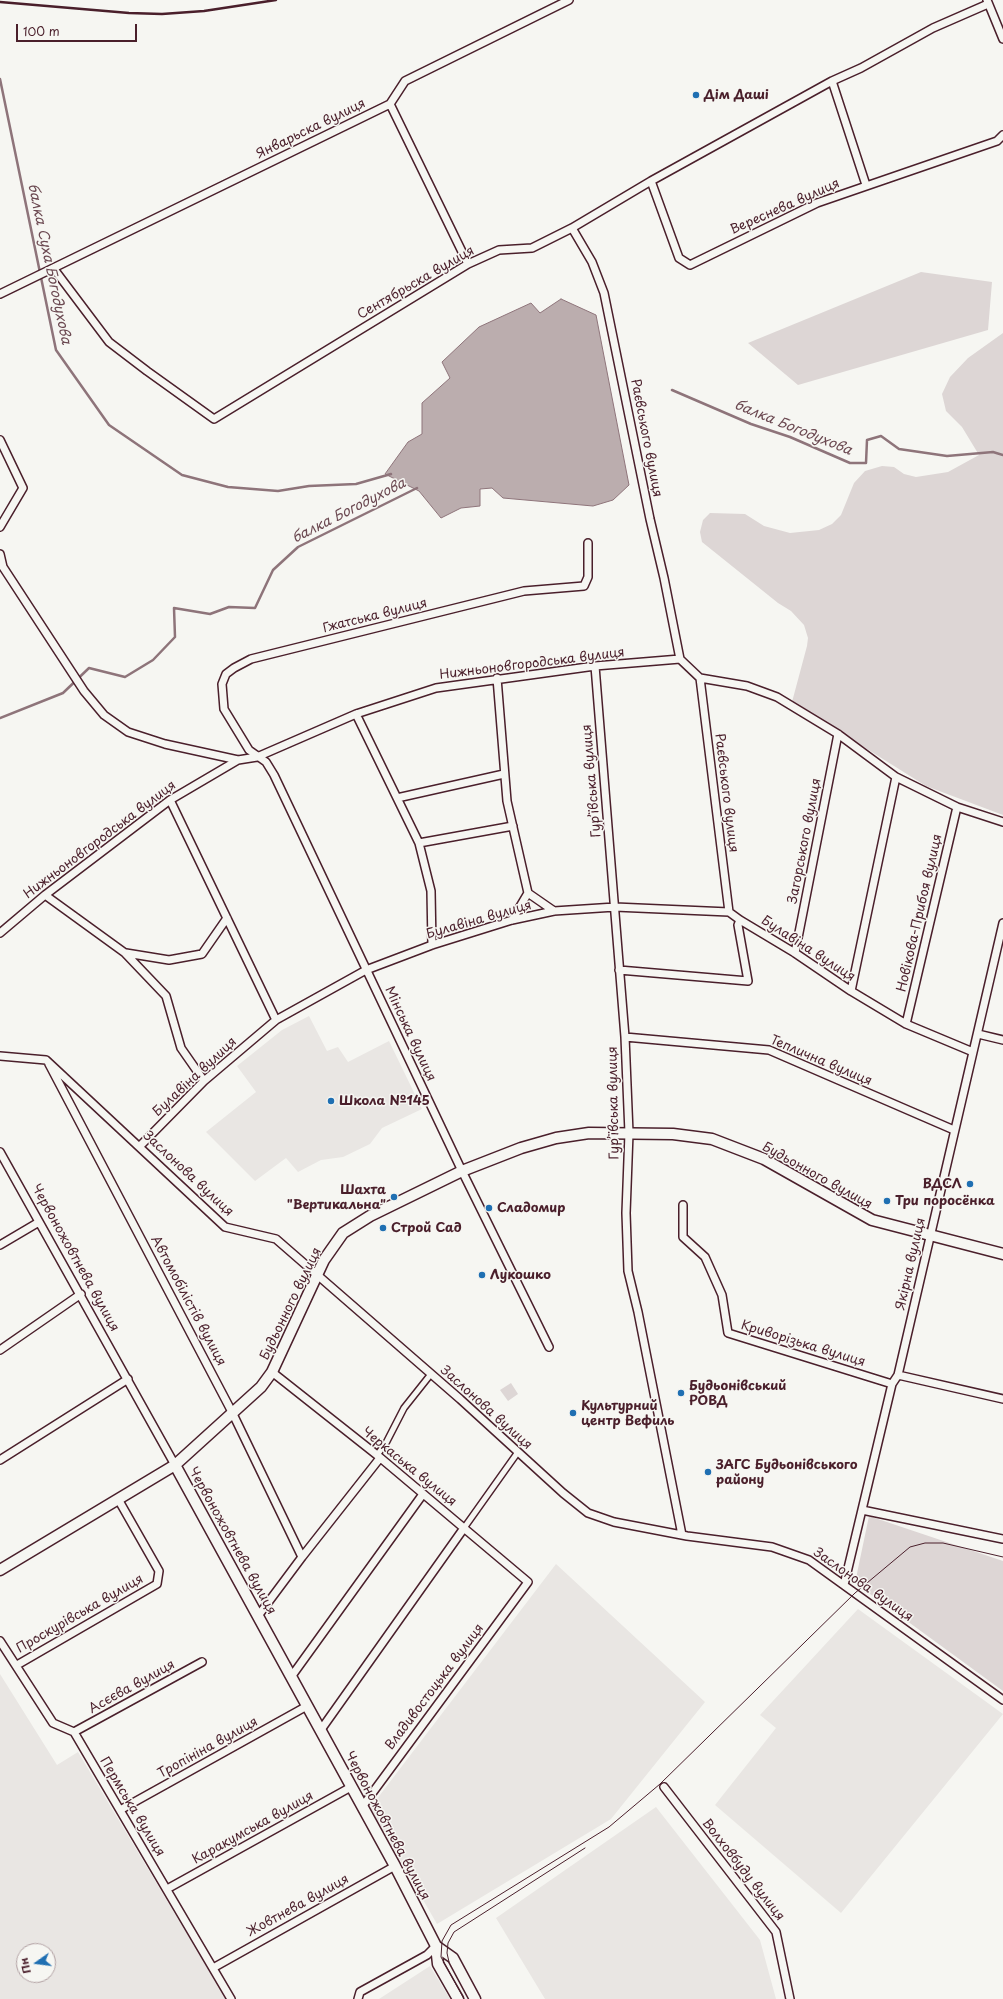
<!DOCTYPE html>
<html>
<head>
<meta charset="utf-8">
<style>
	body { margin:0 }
	#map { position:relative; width:1003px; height:1999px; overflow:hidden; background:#f6f6f2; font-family:"Playpen Sans",sans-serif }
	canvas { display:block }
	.north { position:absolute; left:16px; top:1943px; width:40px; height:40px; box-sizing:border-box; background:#f6f6f2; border:1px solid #b1a0a2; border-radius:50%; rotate:256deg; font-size:11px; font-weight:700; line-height:16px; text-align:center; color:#4a1f2b }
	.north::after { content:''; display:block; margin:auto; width:14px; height:18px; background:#1f6fb2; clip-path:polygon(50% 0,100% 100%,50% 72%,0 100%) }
	.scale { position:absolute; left:16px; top:24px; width:121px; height:18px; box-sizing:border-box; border:2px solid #4a1f2b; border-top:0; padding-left:5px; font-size:12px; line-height:14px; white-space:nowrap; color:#4a1f2b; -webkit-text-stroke:3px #f6f6f2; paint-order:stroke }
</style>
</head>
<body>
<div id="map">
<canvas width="1003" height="1999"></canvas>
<div class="north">Пн</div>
<div class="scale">100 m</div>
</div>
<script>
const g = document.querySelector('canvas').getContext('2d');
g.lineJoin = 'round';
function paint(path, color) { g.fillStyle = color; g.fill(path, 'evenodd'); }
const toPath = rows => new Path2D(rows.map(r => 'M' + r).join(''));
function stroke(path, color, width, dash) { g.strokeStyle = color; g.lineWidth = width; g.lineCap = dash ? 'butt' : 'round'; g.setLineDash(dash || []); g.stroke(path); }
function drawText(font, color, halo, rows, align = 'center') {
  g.font = font + ' "Playpen Sans",sans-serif'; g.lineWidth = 3; g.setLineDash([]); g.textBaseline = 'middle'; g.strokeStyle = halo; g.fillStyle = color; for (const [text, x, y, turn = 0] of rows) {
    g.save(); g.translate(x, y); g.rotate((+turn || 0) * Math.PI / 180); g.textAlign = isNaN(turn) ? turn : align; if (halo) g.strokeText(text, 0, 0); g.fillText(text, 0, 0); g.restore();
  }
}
paint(toPath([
	[309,1016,327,1051,338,1047,348,1062,389,1041,422,1109,382,1128,370,1144,343,1157,321,1160,298,1172,286,1158,255,1181,206,1132,256,1092,237,1066,282,1030],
	[556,1564,705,1702,611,1819,437,1924,370,1808],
	[858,1609,1003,1714,841,1913,715,1805,776,1728,760,1715],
	[0,1674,57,1765,78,1752,226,1999,0,1999],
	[24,1951,48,1951,48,1975,24,1975],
	[656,1807,760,1940,776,1999,545,1999,496,1918],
	[430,1966,450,1999,379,1999]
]), '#e9e6e3');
paint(toPath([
	[921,272,992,282,988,330,798,385,748,343],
	[1003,333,1003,815,926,786,792,702,807,646,808,638,804,625,791,611,778,603,702,542,700,532,703,520,710,513,745,514,764,526,790,533,819,530,832,524,841,515,854,483,865,471,882,466,894,467,904,474,916,477,948,472,979,455,962,427,946,411,942,394,950,377,968,358],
	[511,1383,518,1394,508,1401,500,1390],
	[869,1516,1003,1561,1003,1691,855,1583]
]), '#ddd6d5');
const water = toPath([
	[561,299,596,315,629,485,613,500,593,506,503,498,492,488,480,489,480,506,461,508,441,518,419,491,385,474,408,442,422,434,422,403,450,378,442,362,479,327,531,303,540,313,561,299]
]);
paint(water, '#bbadae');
stroke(water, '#8e747a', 1);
stroke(toPath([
	[0,79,56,350,109,425,182,475,228,487,278,491,309,486,356,484,391,474],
	[672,390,751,424,790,437,850,463,866,463,867,440,881,436,899,449,947,456,993,452,1003,455],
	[0,718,63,693,89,668,125,677,153,660,175,637,174,608,210,614,229,607,255,608,273,570,298,547,417,488]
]), '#8e747a', 2.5);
const pedestrian = toPath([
	[377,1455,386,1443,404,1408,431,1374],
	[464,1528,518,1452]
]);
const minor = toPath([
	[987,0,1003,39],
	[832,81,866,185],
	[390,104,468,264],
	[651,181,679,258,690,265,817,203,997,141,1003,135],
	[572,228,592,262,604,293,650,519,664,578,680,659],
	[54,269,109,342,147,371,214,419,468,264,499,250,532,248,572,228,651,181,832,81,861,68,933,28,988,4],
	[0,294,390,104,405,81,569,0],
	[0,440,23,488,0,527],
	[0,554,3,567,84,691,104,715,128,732,165,744,238,760],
	[680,659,700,678,747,686,777,697,838,734,896,777,957,807,1003,822],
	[595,666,625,1037,629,1133,626,1213,628,1271,638,1312,682,1535],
	[497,678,507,801,528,893,554,911],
	[700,678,729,912],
	[356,714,419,843,431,891,432,945],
	[397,798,504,774],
	[170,800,276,1020],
	[419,843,513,826],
	[45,895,125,953,166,996,181,1048,204,1081],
	[512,920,528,893],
	[0,933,45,895,170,800,238,760,257,757,356,714,436,688,595,666,680,659],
	[126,953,169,960,202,954,227,918],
	[795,953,838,734],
	[619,970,748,981,738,925,740,920],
	[851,991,896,777],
	[906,1024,957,807],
	[978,1034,1003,1040],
	[625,1037,769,1050,954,1130],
	[0,1056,46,1060,225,1227,276,1239,460,1399,563,1493,588,1513,614,1522,687,1536,772,1547,809,1560,1003,1700],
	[49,1064,232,1412,302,1557],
	[140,1146,204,1081,276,1020,366,970,432,945,512,920,554,911,615,907,729,912,740,920,795,953,851,991,906,1024,973,1052],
	[0,1152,175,1465],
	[683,1205,683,1237,705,1257,722,1295,728,1333,892,1384],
	[0,1245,39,1222],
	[549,1347,462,1171,274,775,266,762,249,750,224,709,222,684,226,674,234,668,251,659,524,591,584,586,588,577,588,543],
	[0,1350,81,1294],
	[272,1372,377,1455,528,1582,362,1807],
	[898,1375,1003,1399],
	[0,1460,128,1379],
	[862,1510,1003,1539],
	[844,1585,892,1384,898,1375,1003,923],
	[258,1616,302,1557,380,1458],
	[0,1641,53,1723,74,1732,231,1999],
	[17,1665,157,1584,159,1571,118,1499],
	[291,1677,423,1494],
	[320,1731,464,1528],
	[74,1732,202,1662],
	[664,1787,776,1932,790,1999],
	[120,1810,307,1706],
	[167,1889,351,1787],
	[213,1968,395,1866],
	[358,1999,360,1992,427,1955,436,1946]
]);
const secondary = toPath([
	[175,1465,395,1866,436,1946,438,1964,458,1999],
	[0,1570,175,1465,261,1387,272,1372,324,1260,343,1233,370,1216,462,1171,521,1148,556,1138,589,1133,673,1134,712,1139,764,1159,872,1220,1003,1254],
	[436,1946,453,1958,475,1999]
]);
stroke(pedestrian, '#4a1f2b', 8);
stroke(minor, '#4a1f2b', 10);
stroke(secondary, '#4a1f2b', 13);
stroke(pedestrian, '#f6f6f2', 5);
stroke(minor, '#f6f6f2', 7);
stroke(secondary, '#f6f6f2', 10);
stroke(toPath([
	[449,1962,447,1953,448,1943,454,1932,585,1848],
	[464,1999,441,1957,442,1941,451,1925,609,1827,660,1784,855,1593,910,1547,925,1543,943,1543,1003,1557]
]), '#4a1f2b', 1);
stroke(toPath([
	[0,2,129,13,162,14,204,11,276,0]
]), '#4a1f2b', 2.5);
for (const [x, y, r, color] of [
	[696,95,4,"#1f6fb2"],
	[331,1101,4,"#1f6fb2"],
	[970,1184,4,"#1f6fb2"],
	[394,1197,4,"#1f6fb2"],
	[887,1201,4,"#1f6fb2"],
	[489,1208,4,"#1f6fb2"],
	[383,1228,4,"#1f6fb2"],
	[482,1275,4,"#1f6fb2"],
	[681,1393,4,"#1f6fb2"],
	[573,1413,4,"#1f6fb2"],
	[708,1472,4,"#1f6fb2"]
]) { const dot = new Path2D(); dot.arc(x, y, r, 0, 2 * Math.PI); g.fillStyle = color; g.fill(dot); stroke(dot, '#f6f6f2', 1.5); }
drawText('bold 13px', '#4a1f2b', '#f6f6f2', [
	["Дім Даші",704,95],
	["Школа №145",339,1101],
	["ВДСЛ",962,1184,"right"],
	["Шахта",386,1190,"right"],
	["\"Вертикальна\"",386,1205,"right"],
	["Три поросёнка",895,1201],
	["Сладомир",497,1208],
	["Строй Сад",391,1228],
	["Лукошко",490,1275],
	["Будьонівський",689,1386],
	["РОВД",689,1401],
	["Культурний",581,1406],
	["центр Вефиль",581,1421],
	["ЗАГС Будьонівського",716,1465],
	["району",716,1480]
], 'left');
drawText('13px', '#4a1f2b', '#f6f6f2', [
	["Январьска вулиця",311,129,-26],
	["Вереснева вулиця",785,207,-24],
	["Сентябрьска вулиця",416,283,-30],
	["Раєвського вулиця",646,438,79],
	["Гжатська вулиця",375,616,-14],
	["Нижньоновгородська вулиця",532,664,-7],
	["Гур’ївська вулиця",592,781,-95],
	["Раєвського вулиця",726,793,83],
	["Нижньоновгородська вулиця",100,840,-37],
	["Загорського вулиця",805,841,-79],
	["Новікова-Прибоя вулиця",920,913,-77],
	["Булавіна вулиця",479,920,-16],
	["Булавіна вулиця",808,949,33],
	["Мінська вулиця",410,1034,65],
	["Теплична вулиця",821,1061,23],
	["Булавіна вулиця",195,1077,-43],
	["Гур’ївська вулиця",614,1103,-91],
	["Заслонова вулиця",188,1174,43],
	["Будьонного вулиця",817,1176,29],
	["Червоножовтнева вулиця",75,1258,61],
	["Якірна вулиця",911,1264,-77],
	["Автомобілістів вулиця",188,1301,62],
	["Будьонного вулиця",291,1304,-64],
	["Криворізька вулиця",803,1344,17],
	["Заслонова вулиця",486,1408,42],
	["Черкаська вулиця",409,1467,39],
	["Червоножовтнева вулиця",232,1541,61],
	["Заслонова вулиця",863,1585,35],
	["Проскурівська вулиця",80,1614,-30],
	["Асєєва вулиця",132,1687,-29],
	["Владивостоцька вулиця",435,1687,-53],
	["Тропініна вулиця",208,1748,-29],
	["Пермська вулиця",132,1807,59],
	["Червоножовтнева вулиця",387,1826,62],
	["Каракумська вулиця",253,1828,-29],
	["Волховбуду вулиця",743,1870,52],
	["Жовтнева вулиця",298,1906,-29]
]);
drawText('italic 14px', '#6c4a52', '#f6f6f2', [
	["балка Суха Богодухова",49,264,78],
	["балка Богодухова",793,428,22],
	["балка Богодухова",349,511,-27]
]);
</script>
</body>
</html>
